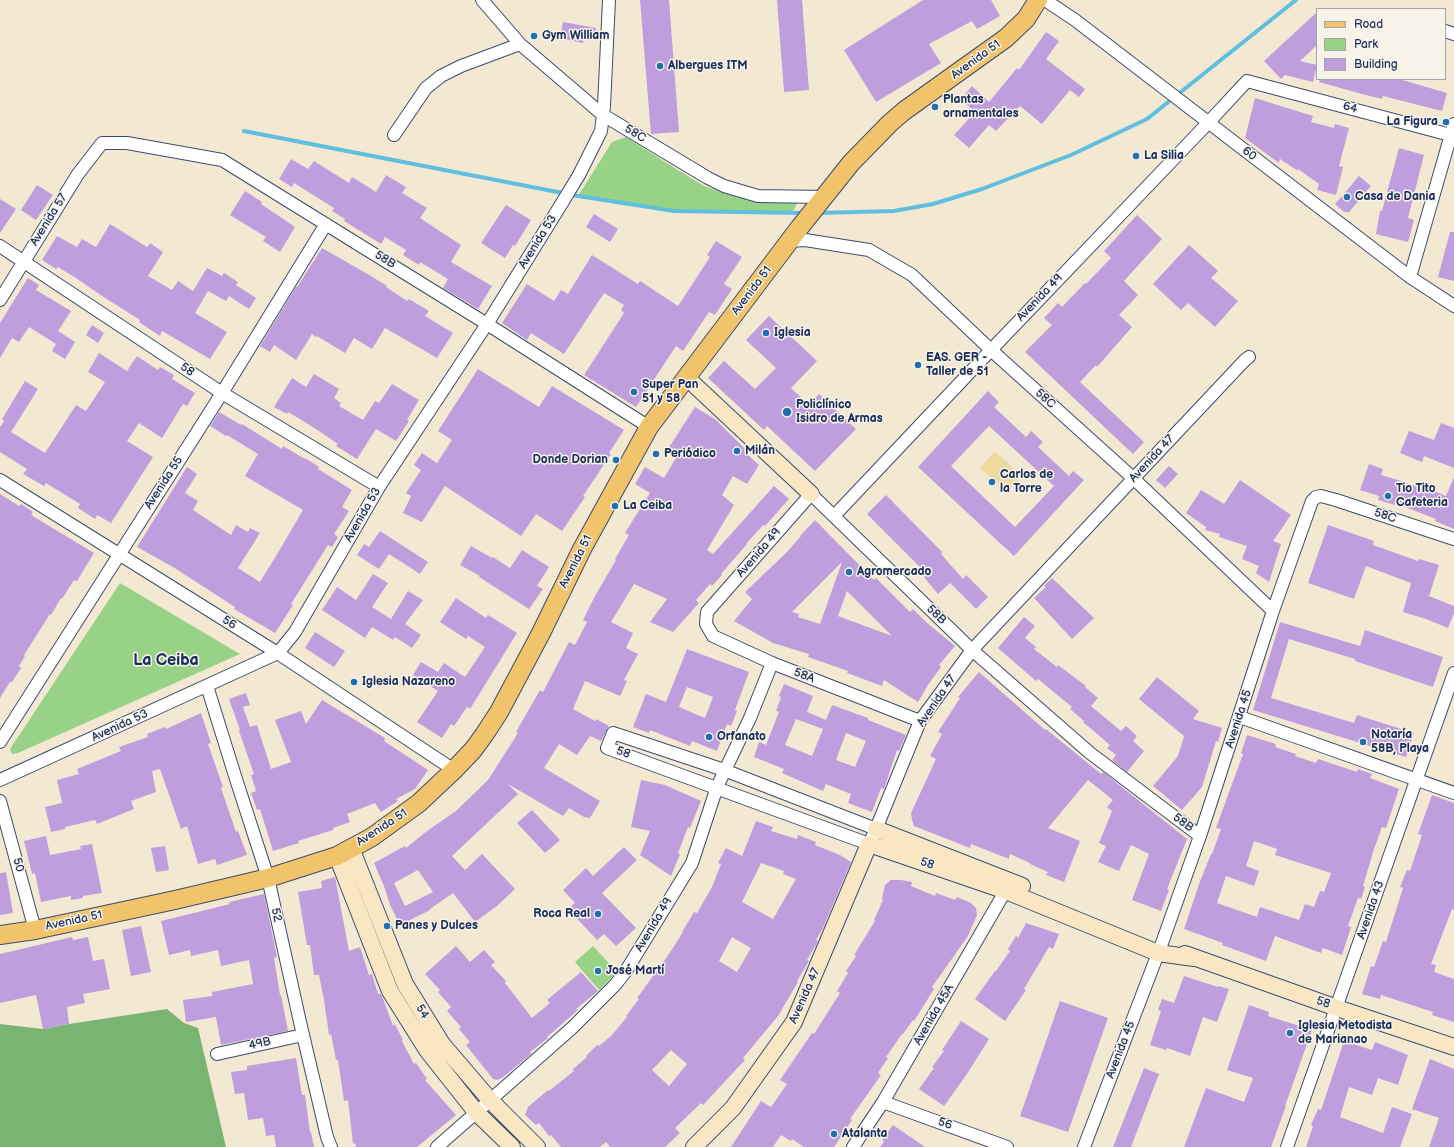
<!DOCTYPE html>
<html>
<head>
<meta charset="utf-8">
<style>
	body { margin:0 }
	#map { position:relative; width:1454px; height:1147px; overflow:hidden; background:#f3e9d3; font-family:"Balsamiq Sans",sans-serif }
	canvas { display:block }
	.legend { position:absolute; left:1316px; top:8px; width:130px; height:72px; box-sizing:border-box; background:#f7f3e8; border:1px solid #9fa5b1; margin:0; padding:5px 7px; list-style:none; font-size:12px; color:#1b2f5e }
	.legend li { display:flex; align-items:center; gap:8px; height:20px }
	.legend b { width:20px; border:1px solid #9fa5b1 }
</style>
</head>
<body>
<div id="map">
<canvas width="1454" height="1147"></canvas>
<ul class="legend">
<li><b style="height:5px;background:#f1c36a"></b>Road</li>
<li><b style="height:11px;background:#98d286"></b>Park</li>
<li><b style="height:11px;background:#bf9edd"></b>Building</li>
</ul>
</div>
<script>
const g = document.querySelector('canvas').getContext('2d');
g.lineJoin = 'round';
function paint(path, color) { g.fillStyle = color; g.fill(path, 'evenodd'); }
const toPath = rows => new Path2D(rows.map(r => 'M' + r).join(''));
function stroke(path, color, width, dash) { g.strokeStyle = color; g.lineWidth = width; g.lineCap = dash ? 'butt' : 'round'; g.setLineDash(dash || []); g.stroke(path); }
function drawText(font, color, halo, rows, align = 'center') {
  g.font = font + ' "Balsamiq Sans",sans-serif'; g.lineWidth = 3; g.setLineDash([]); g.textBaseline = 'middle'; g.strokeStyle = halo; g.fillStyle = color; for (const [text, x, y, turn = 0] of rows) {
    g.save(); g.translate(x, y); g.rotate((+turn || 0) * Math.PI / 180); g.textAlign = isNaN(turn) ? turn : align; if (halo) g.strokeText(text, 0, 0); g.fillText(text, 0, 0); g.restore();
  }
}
paint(toPath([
	[626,137,665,162,704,186,723,193,752,200,799,200,792,213,674,211,578,196,612,142],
	[120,583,240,654,18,753,12,754,10,749],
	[593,946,617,972,599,990,575,962]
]), '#98d286');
paint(toPath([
	[167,1009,184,1023,198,1028,226,1147,0,1147,0,1024,43,1029,69,1024]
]), '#7ab473');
paint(toPath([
	[995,451,1022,476,1007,492,980,468]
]), '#eeda9e');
stroke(toPath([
	[244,131,578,196,674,211,804,213],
	[817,213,894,211,933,204,982,189,1071,155,1147,119,1296,0]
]), '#60bede', 4);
paint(toPath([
	[640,0,669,0,679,132,651,134],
	[777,0,802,0,809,90,784,92],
	[923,0,991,0,1000,16,977,29,972,21,929,44,941,63,876,102,844,50],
	[1317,12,1317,45,1300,61,1317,65,1313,82,1285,75,1281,79,1264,61],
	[563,22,596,28,594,39,584,37,583,43,560,38],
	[1046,32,1059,41,1046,59,1085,89,1079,97,1070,90,1042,124,1020,106,996,131,989,125,969,148,954,135,975,112,961,99,972,86,989,102,1017,68,1019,70],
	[1320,79,1399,79,1447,93,1442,111,1383,96,1382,99,1362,94,1319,82],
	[1255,98,1313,116,1311,122,1334,128,1335,124,1349,128,1339,166,1343,167,1336,195,1317,190,1319,184,1298,169,1298,171,1280,159,1279,163,1245,138],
	[1399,148,1424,155,1408,218,1414,220,1408,242,1376,234,1380,211,1382,211],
	[291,159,308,169,314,161,349,183,352,177,376,192,386,175,406,187,402,193,427,208,420,218,461,245,451,262,492,286,478,309,443,288,448,279,420,262,419,265,403,255,406,250,385,237,381,244,344,221,345,219,332,211,334,208,294,183,292,187,279,179],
	[1359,176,1371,186,1349,212,1344,212,1335,204],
	[37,185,53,195,36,220,21,210],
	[245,191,262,202,261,204,295,227,280,252,263,241,266,237,230,215],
	[0,199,16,209,0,233],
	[506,205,531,220,515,246,513,245,505,258,481,243],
	[594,214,618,229,610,242,586,227],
	[1137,215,1162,239,1124,281,1138,295,1119,315,1132,327,1097,367,1096,365,1080,382,1144,442,1133,454,1025,352,1052,325,1044,318,1058,303,1062,307,1085,283,1086,284,1111,258,1104,251],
	[110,224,147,247,150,243,163,252,148,276,172,290,178,281,193,291,207,268,222,276,224,273,238,282,236,285,256,298,249,309,229,296,226,301,208,291,195,313,227,332,210,359,162,331,160,336,139,322,140,320,102,296,76,278,58,267,56,269,42,260,57,236,77,247,82,239,96,247],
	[1450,232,1454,232,1454,281,1438,277],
	[716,241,742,257,724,284,732,289,715,315,709,312,683,351,676,346,636,407,584,375,624,313,621,310,624,305,604,293,564,354,531,333,527,340,502,323,527,284,554,301,561,290,568,294,592,255,638,284,640,281,678,306,710,257,707,255],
	[1189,245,1218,271,1211,278,1238,301,1215,327,1188,303,1181,310,1153,284],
	[322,248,371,276,387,286,386,287,407,301,409,299,429,311,425,316,453,333,437,358,385,328,372,349,354,338,345,353,317,336,316,337,312,334,296,360,274,345,270,352,260,346,296,287,297,287],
	[28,278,39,285,36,290,71,311,58,331,75,342,65,359,52,351,56,344,29,327,19,342,12,338,0,358,0,323],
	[769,316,817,361,791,388,809,405,819,394,856,429,815,471,767,426,764,430,708,378,724,361,755,389,776,368,746,340],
	[92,325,104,333,98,343,86,335],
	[99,353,127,371,137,356,158,370,160,367,174,375,172,379,195,393,187,406,183,404,162,438,139,423,127,441,153,457,111,523,97,515,95,519,78,508,80,504,46,483,44,486,23,474,27,469,0,452,0,426,1,426,4,421,2,419,25,381,38,389,11,432,45,453,76,405,86,411,105,382,88,372],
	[478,369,539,407,552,386,624,430,609,453,611,454,583,496,585,497,562,531,536,514,521,536,445,486,422,522,403,513,411,496,406,493,421,470,414,465,422,453,437,463,452,440,438,431],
	[314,374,339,389,334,398,341,403,339,406,363,420,375,401,379,403,392,384,419,400,407,420,409,421,396,441,376,429,357,459,336,446,338,444,316,429,288,412,287,414,274,407,292,378,306,387],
	[988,391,999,402,994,407,1026,437,1031,431,1043,442,1038,447,1069,476,1073,471,1084,480,1014,556,918,467],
	[989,426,1054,486,1015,527,951,466],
	[695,407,715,419,748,452,747,454,759,465,747,484,733,476,722,495,734,505,707,550,713,554,774,486,789,499,765,526,763,525,746,544,747,544,721,574,722,575,712,586,710,584,696,600,699,603,673,632,650,622,667,599,634,584,611,622,633,633,626,648,638,654,624,680,627,681,620,696,585,681,573,709,595,721,596,719,609,726,601,741,590,736,577,755,559,744,544,768,600,801,590,818,584,817,569,808,563,816,508,784,518,794,452,856,465,870,482,854,515,889,497,906,475,922,453,893,430,909,430,910,400,925,390,905,384,886,374,863,405,846,406,848,427,831,456,811,488,780,518,733,516,732,540,690,543,692,569,642,575,645,587,622,583,620,595,596,616,560,615,559,629,535,625,533,650,493,635,484,645,467,664,478,676,458,666,452],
	[418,870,433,892,405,906,394,883],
	[219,412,241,425,242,424,282,449,283,446,305,459,305,458,319,467,318,469,352,490,342,507,349,511,334,534,338,537,332,547,328,545,291,604,293,605,275,633,234,609,235,607,173,567,137,547,187,467,197,474,185,493,198,501,193,510,231,535,236,525,248,532,250,528,260,533,238,568,260,582,279,551,303,510,245,476,258,454,227,435,226,436,210,426],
	[1441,423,1454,428,1454,468,1424,456,1422,462,1400,453,1409,431,1434,440],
	[1369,464,1383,469,1381,475,1398,480,1429,491,1429,489,1446,496,1454,477,1454,529,1435,521,1436,519,1395,503,1395,505,1378,500,1379,496,1360,490],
	[1169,466,1178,474,1165,488,1156,480],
	[1240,480,1291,515,1273,541,1281,544,1269,582,1256,573,1259,566,1242,559,1247,546,1219,537,1220,534,1205,530,1206,527,1186,513,1201,490,1224,504],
	[0,494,19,506,21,504,33,512,31,515,94,553,77,581,74,580,62,599,61,598,51,615,50,614,24,655,25,656,19,666,21,668,12,682,10,682,0,698],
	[886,495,942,552,941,554,963,579,966,575,988,597,976,609,950,583,938,594,924,577,927,574,867,514],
	[815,520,874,580,876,578,910,612,913,609,926,622,955,646,939,665,941,667,928,685,918,702,884,680,882,686,847,673,848,671,808,657,809,654,773,643,734,621,752,599,745,592,786,553,801,536,800,536],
	[842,562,820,624,798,617,799,614,792,612],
	[847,591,892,636,838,616],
	[1328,525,1374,541,1373,545,1418,561,1419,559,1439,565,1429,596,1454,606,1454,613,1448,628,1426,619,1403,612,1411,583,1366,566,1354,599,1308,583],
	[380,531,428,562,420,574,389,554,379,569,357,555,364,544,369,547],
	[471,546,492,558,493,557,510,568,522,550,549,567,537,586,543,589,529,609,479,577,480,576,460,565],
	[373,574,388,583,372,607,391,619,408,591,423,600,405,624,421,635,412,648,395,637,393,640,372,627,365,638,322,610,337,587,356,600],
	[1052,578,1094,618,1072,639,1034,598,1046,587,1044,586],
	[456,598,486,618,488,615,517,633,470,709,467,707,454,726,451,724,442,738,417,722,438,691,413,675,421,662,438,672,444,663,465,677,485,647,468,636,466,639,440,622],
	[1024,617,1035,626,1025,638,1036,647,1034,649,1057,667,1058,665,1086,686,1085,687,1098,698,1091,706,1121,731,1126,726,1137,736,1133,741,1144,751,1127,772,1112,760,1116,755,1107,748,1110,745,1083,722,1084,721,1070,709,1072,707,1038,679,1036,681,998,648],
	[1280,622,1360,646,1365,630,1443,657,1433,687,1355,661,1355,659,1289,639,1271,698,1354,723,1357,715,1414,733,1406,757,1253,710],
	[315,632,345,651,334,667,305,648],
	[687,649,749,672,739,699,735,710,737,711,731,726,727,724,717,751,692,741,690,746,650,730,649,733,633,727,646,694,666,702],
	[687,687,713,697,705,718,679,707],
	[979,672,1045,730,1046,729,1101,774,1103,772,1187,839,1167,889,1169,890,1161,911,1132,900,1149,854,1131,845,1119,871,1098,862,1106,846,1099,843,1112,811,1107,807,1113,800,1088,780,1048,828,1080,841,1064,882,1046,875,1048,872,1030,864,1030,863,1010,854,1009,859,971,844,970,848,914,826,912,820,911,813,936,759,930,756,942,734,938,732,960,698,958,697],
	[1157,677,1199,711,1193,719,1222,728,1218,742,1216,741,1202,787,1182,810,1153,786,1178,756,1184,736,1139,699],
	[784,684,813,696,807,712,826,720,832,705,868,718,868,720,906,735,899,751,897,750,884,789,881,788,872,812,848,803,851,794,826,784,823,791,782,773,784,769,754,757,759,742,766,745,779,712,776,711,781,697,779,696],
	[796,719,823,729,812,756,785,745],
	[846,733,866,741,855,767,836,760],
	[246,693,250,705,243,707,250,727,257,725,271,769,291,762,275,720,301,711,306,724,322,700,385,738,384,741,428,770,415,789,396,799,398,801,381,812,375,803,347,814,350,822,333,828,333,830,298,841,299,843,273,851,260,809,257,810,251,793,256,791,251,775,254,774,239,731,240,730,229,699],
	[201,713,211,743,208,744,223,787,221,788,236,832,238,831,247,855,217,865,215,859,198,864,187,826,181,829,160,769,152,771,156,792,131,801,134,809,97,824,95,820,65,827,65,829,51,832,45,807,62,803,57,780,79,774,77,769,121,751,119,747,148,737,147,734,165,727,166,729],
	[1247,735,1276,744,1275,747,1296,754,1295,756,1316,763,1318,759,1357,772,1358,769,1372,774,1370,778,1399,789,1386,828,1382,827,1374,849,1363,886,1365,887,1361,899,1358,898,1348,926,1351,927,1342,955,1323,948,1321,953,1275,936,1266,961,1222,945,1223,943,1184,929,1199,884,1211,854,1212,854,1221,829,1216,828,1243,754,1241,753],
	[1254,841,1277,849,1275,855,1331,873,1324,892,1320,891,1314,907,1305,904,1299,920,1260,907,1257,917,1217,903,1226,876,1254,886,1259,871,1246,866],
	[641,780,665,785,701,801,690,828,688,827,678,853,680,854,671,876,640,855,650,831,631,827],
	[1432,795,1454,803,1454,910,1452,909,1431,964,1436,965,1434,972,1454,979,1454,1022,1432,1015,1433,1012,1381,995,1380,999,1362,994,1371,966,1374,967,1383,941,1386,942,1403,888,1400,887,1407,870,1410,871,1422,835,1418,834],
	[532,810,560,840,545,853,517,823],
	[756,821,773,827,771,831,797,839,798,835,816,842,815,845,840,855,851,862,823,928,816,940,818,941,817,943,807,960,809,961,797,981,798,982,778,1016,743,1058,745,1060,703,1105,701,1103,675,1128,680,1133,665,1147,610,1147,606,1142,600,1147,561,1147,551,1135,549,1136,539,1123,536,1125,525,1115,528,1107,548,1090,549,1091,574,1071,572,1070,587,1057,586,1056,597,1045,599,1046,612,1035,627,1017,626,1016,639,999,637,998,669,954,683,932,682,932,694,912,697,913,712,887,721,864,718,863,726,848,742,856],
	[761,863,784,871,783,874,796,879,773,919,742,902],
	[732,937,751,948,737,972,719,961],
	[671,1050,687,1064,669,1086,652,1070],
	[46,836,50,855,81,849,80,846,92,844,102,893,83,896,83,898,71,900,71,896,41,902,35,873,32,874,24,841],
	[165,846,169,870,156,872,151,848],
	[624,847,637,860,602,893,636,928,616,946,604,934,597,940,568,909,575,903,563,890,586,868,593,876],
	[6,872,13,913,0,915,0,873],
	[335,877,349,951,360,947,369,975,372,974,378,994,381,994,382,996,393,1026,395,1024,403,1040,402,1041,414,1064,416,1063,427,1079,425,1080,456,1115,417,1147,356,1147,355,1143,353,1144,348,1100,344,1101,338,1060,336,1060,331,1034,329,1035,324,1000,319,975,314,975,310,945,307,945,298,892,322,888,321,881],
	[891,880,901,880,912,882,911,886,935,896,936,893,955,900,957,897,971,903,976,908,977,915,968,936,932,987,934,989,914,1021,913,1020,903,1034,902,1034,886,1057,888,1058,878,1073,881,1075,850,1119,852,1120,834,1147,804,1147,792,1139,791,1141,781,1135,773,1147,731,1147,761,1101,771,1107,787,1084,780,1080,812,1033,814,1034,840,993,837,991,848,973,846,971,856,956,854,955,875,921,874,920,883,900,882,899,885,885],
	[264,894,277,957,274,958,280,995,281,995,288,1031,221,1045,216,1017,186,1022,183,1000,212,996,212,992,253,984,249,960,221,966,218,950,191,956,190,950,169,955,161,921,230,904,229,902],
	[1026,923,1059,934,1053,949,1049,947,1024,989,1026,990,1005,1021,975,999,995,971,996,971,1010,951,1008,949,1016,936,1018,938],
	[141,926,151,972,131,976,122,930],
	[72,937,73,940,88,937,93,961,104,959,110,989,83,994,85,1003,67,1007,69,1024,43,1029,36,995,0,1003,0,954],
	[456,946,470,962,484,950,495,962,491,965,506,981,505,983,532,1018,550,1003,547,1000,581,972,598,991,576,1009,578,1010,547,1037,548,1038,530,1052,531,1054,502,1078,497,1080,493,1079,466,1045,470,1042,459,1029,461,1027,447,1011,451,1007,438,992,440,990,425,974],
	[1184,976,1218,987,1218,986,1229,989,1217,1022,1203,1017,1190,1056,1167,1048,1166,1050,1150,1045,1161,1011,1158,1010,1162,999,1174,1003],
	[1060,1001,1108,1018,1068,1132,1020,1116],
	[1249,1005,1269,1012,1268,1016,1312,1030,1285,1106,1286,1106,1271,1147,1184,1147,1206,1088,1244,1102,1253,1078,1227,1070],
	[961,1021,989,1039,967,1074,944,1106,919,1089,934,1068,932,1067,944,1051,942,1050],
	[1344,1041,1372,1050,1375,1042,1408,1055,1398,1085,1378,1078,1372,1095,1349,1087,1340,1117,1383,1133,1392,1107,1412,1114,1400,1147,1306,1147,1313,1126,1311,1125,1318,1109,1321,1110],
	[296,1058,302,1095,305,1095,310,1132,311,1132,314,1147,276,1147,274,1135,266,1136,263,1118,248,1120,244,1093,235,1094,231,1072,247,1070,247,1066],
	[1430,1059,1454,1069,1454,1147,1429,1147,1439,1118,1412,1109],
	[1144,1068,1159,1074,1131,1147,1113,1147],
	[893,1125,925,1147,880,1147,884,1142,882,1140]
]), '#bf9edd');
const street = toPath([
	[482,0,520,44,603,115,708,178,724,186,758,196,824,197],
	[1045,0,1075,20,1410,277,1454,306],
	[1445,31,1454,34],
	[394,135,426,88,441,76,461,66,520,44],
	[790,241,805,240,869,250,912,275,991,350,1133,478,1273,611],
	[0,246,222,393,379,487],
	[1410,277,1454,124],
	[0,300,78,174,102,143,127,143,222,160,487,324,649,427],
	[0,480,276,652,454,770],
	[834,516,991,350,1208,123,1247,81,1454,136],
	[207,686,236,779,268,878,300,1022,327,1137,331,1147],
	[1240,717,1454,793],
	[920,721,772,663,713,636,706,624,707,612,811,494,972,650,1090,753,1200,836],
	[0,742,222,393,326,224],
	[0,780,278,653,295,632,379,487,487,324,562,203,579,175,601,131,604,106,609,0],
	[0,801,35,930],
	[876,829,724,770,613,733,607,748,869,844,876,829,920,721,972,650,1245,360,1249,357],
	[217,1054,303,1035],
	[883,1102,1007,1147],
	[437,1147,572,1028,615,985,626,971,692,863,717,787,750,718,772,663],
	[853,1147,883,1102,1010,883],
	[1084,1147,1162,943,1200,836,1273,611,1312,501,1316,497,1321,496,1336,500,1454,539],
	[1287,1147,1454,673]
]);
const secondary = toPath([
	[686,377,811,494],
	[876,829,1022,886],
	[351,848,405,984,442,1044,490,1100,537,1147],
	[337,856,390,991,427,1050,476,1112,512,1147],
	[1185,954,1337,1008,1454,1047],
	[694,1147,733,1108,794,1022,869,844,1006,891,1158,953,1194,958]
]);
const primary = toPath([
	[0,935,35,930,175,900,268,878,337,856,372,837,419,803,454,770,473,750,484,735,499,712,541,633,582,549,649,427,800,227,851,163,890,123,904,111,1006,38,1026,19,1038,0]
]);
stroke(street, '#3b4b70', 14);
stroke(secondary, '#3b4b70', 18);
stroke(primary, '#3b4b70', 20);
stroke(street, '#fff', 12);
stroke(secondary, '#f9e7c3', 16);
stroke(primary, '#f1c36a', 18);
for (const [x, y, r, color] of [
	[534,36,4,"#1f6fb2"],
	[660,66,4,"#1f6fb2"],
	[935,107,4,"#1f6fb2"],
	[1446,122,4,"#1f6fb2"],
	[1136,156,4,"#1f6fb2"],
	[1347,197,4,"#1f6fb2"],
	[766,333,4,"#1f6fb2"],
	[918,365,4,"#1f6fb2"],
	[634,392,4,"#1f6fb2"],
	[787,412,5,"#1f6fb2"],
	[737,451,4,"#1f6fb2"],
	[656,454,4,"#1f6fb2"],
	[616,460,4,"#1f6fb2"],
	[992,482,4,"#1f6fb2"],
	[1388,496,4,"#1f6fb2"],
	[615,506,4,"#1f6fb2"],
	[849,572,4,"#1f6fb2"],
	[354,682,4,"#1f6fb2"],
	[709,737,4,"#1f6fb2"],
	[1363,742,4,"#1f6fb2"],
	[598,914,4,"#1f6fb2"],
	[387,926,4,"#1f6fb2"],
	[598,971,4,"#1f6fb2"],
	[1290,1033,4,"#1f6fb2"],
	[834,1134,4,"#1f6fb2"]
]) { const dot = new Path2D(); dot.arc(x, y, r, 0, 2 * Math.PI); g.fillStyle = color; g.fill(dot); stroke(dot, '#f7f3e8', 1.5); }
drawText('bold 12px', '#1b2f5e', '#f7f3e8', [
	["Gym William",542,36],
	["Albergues ITM",668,66],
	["Plantas",943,100],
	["ornamentales",943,114],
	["La Figura",1438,122,"right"],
	["La Silia",1144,156],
	["Casa de Dania",1355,197],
	["Iglesia",774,333],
	["EAS. GER -",926,358],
	["Taller de 51",926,372],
	["Super Pan",642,385],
	["51 y 58",642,399],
	["Policlínico",796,405],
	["Isidro de Armas",796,419],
	["Milán",745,451],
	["Periódico",664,454],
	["Donde Dorian",608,460,"right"],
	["Carlos de",1000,475],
	["la Torre",1000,489],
	["Tio Tito",1396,489],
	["Cafeteria",1396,503],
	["La Ceiba",623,506],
	["Agromercado",857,572],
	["Iglesia Nazareno",362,682],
	["Notaría",1371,735],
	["58B, Playa",1371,749],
	["Orfanato",717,737],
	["Roca Real",590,914,"right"],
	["Panes y Dulces",395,926],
	["José Martí",606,971],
	["Iglesia Metodista",1298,1026],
	["de Marianao",1298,1040],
	["Atalanta",842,1134]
], 'left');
drawText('12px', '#1b2f5e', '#f7f3e8', [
	["Avenida 51",976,60,-36],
	["64",1350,108,15],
	["58C",635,134,31],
	["60",1249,154,37],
	["Avenida 57",49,220,-58],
	["Avenida 53",538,242,-58],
	["58B",385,260,32],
	["Avenida 51",752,291,-53],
	["Avenida 49",1040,298,-46],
	["58",187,370,34],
	["58C",1045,399,42],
	["Avenida 47",1152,459,-47],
	["Avenida 55",164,483,-57],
	["Avenida 53",363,515,-60],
	["58C",1385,516,19],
	["Avenida 49",759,553,-49],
	["Avenida 51",576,562,-63],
	["58B",936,615,44],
	["56",229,623,32],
	["58A",804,676,21],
	["Avenida 47",937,701,-56],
	["Avenida 45",1239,719,-72],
	["Avenida 53",120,726,-25],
	["58",623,753,20],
	["58B",1183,823,37],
	["Avenida 51",382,828,-33],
	["58",927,864,19],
	["50",18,865,75],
	["Avenida 43",1371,910,-71],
	["52",276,915,78],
	["Avenida 51",74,921,-12],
	["Avenida 49",654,925,-59],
	["Avenida 47",805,996,-66],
	["58",1323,1003,19],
	["54",422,1012,58],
	["Avenida 45A",934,1015,-60],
	["49B",260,1044,-13],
	["Avenida 45",1121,1050,-69],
	["56",945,1124,20]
]);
drawText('bold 16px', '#1b2f5e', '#f7f3e8', [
	["La Ceiba",166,661]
]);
</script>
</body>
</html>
